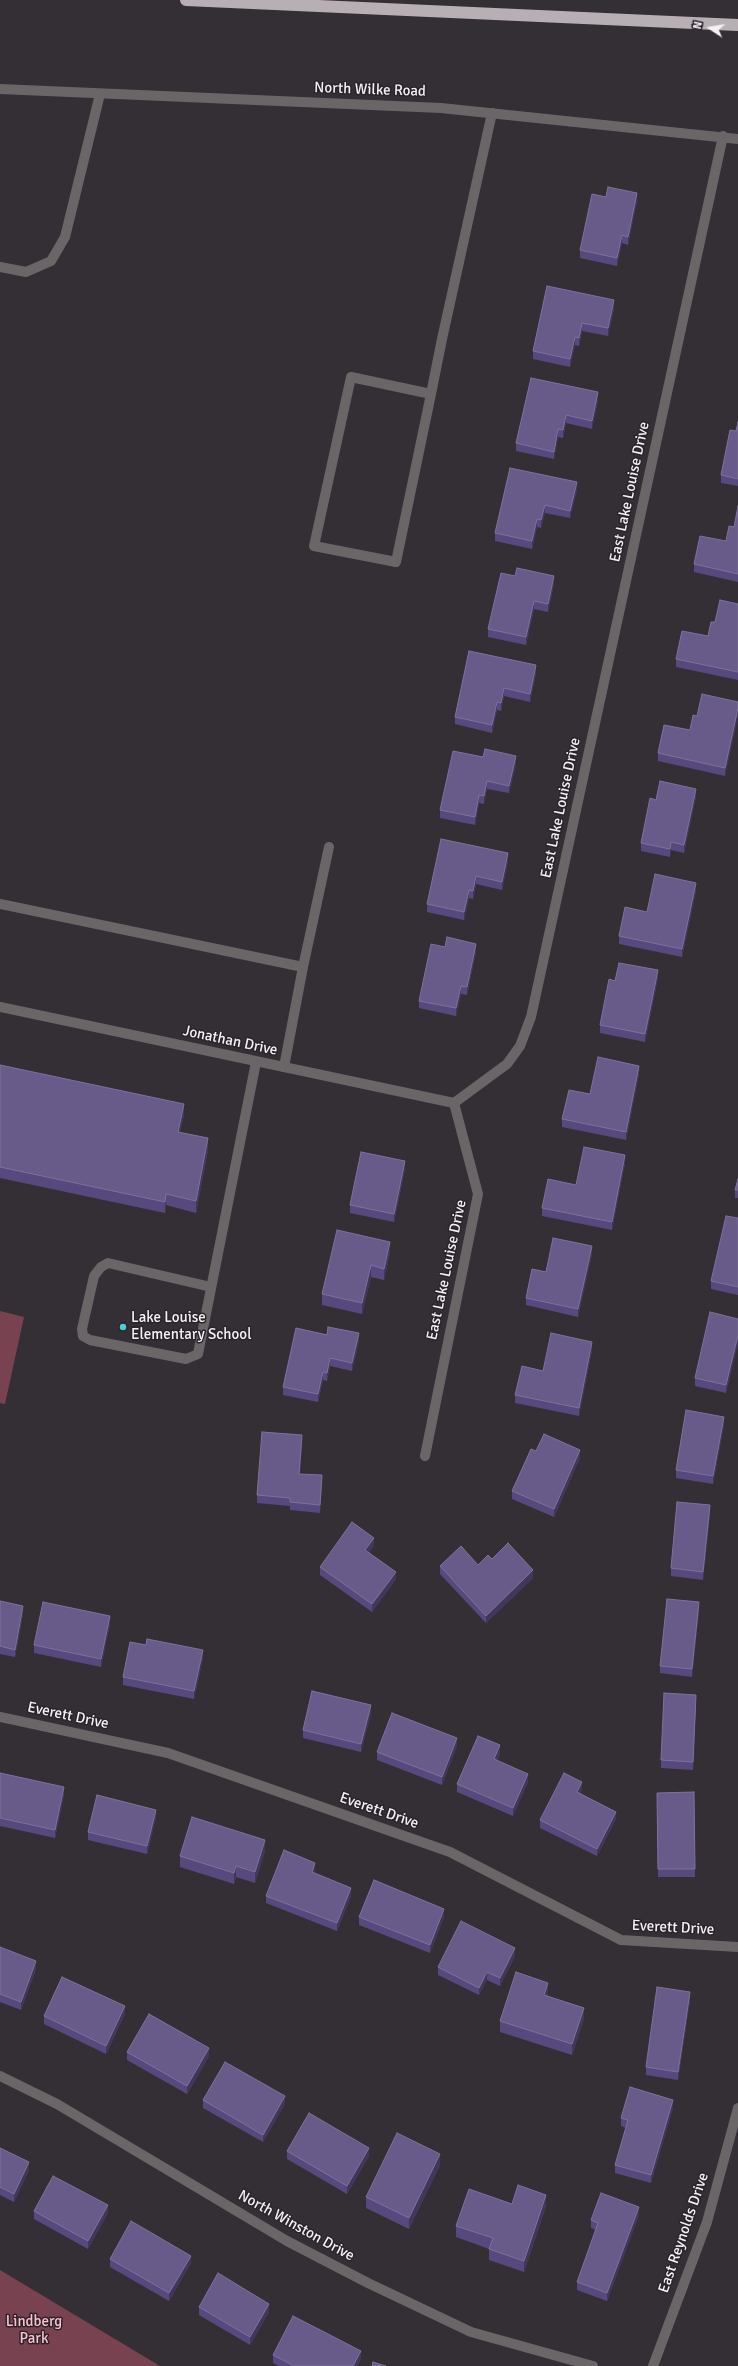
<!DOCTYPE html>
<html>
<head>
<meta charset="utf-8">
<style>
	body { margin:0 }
	#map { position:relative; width:738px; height:2366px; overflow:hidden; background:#342f35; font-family:Signika,sans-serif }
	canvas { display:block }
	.north { position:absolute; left:690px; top:8px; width:40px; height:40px; -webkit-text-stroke:3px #2a252b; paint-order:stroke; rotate:282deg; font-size:11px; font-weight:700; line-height:16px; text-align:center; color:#f4f0f5 }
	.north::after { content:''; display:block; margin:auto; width:14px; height:18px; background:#f4f0f5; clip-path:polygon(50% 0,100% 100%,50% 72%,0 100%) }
</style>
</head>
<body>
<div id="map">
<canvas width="738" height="2366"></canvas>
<div class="north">N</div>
</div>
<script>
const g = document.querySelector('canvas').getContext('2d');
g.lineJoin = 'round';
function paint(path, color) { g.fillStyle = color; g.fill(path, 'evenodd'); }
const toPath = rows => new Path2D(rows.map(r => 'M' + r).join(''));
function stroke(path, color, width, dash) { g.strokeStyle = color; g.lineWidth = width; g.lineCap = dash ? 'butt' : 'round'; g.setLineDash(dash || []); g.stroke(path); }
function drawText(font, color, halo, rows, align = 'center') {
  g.font = font + ' Signika,sans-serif'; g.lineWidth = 3; g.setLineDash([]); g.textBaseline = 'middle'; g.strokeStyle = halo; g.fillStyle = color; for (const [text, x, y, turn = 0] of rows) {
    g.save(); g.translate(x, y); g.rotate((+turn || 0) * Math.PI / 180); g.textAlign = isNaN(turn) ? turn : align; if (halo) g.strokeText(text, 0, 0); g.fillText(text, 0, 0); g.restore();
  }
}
paint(toPath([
	[0,1311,24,1317,5,1404,0,1403],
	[0,2270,160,2366,0,2366]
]), '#784250');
stroke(toPath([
	[0,267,26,272,51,261,65,237,100,94],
	[431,394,351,377,314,546,396,562,431,394,442,339,492,113],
	[0,904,303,967,284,1067],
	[303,967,329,847],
	[211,1287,108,1263,101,1267,94,1276,82,1329,83,1336,90,1340,186,1359,198,1354,256,1062]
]), '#6a6668', 10);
stroke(toPath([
	[0,89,441,108,738,139],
	[0,1007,454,1103],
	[454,1103,507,1064,520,1046,531,1017,723,136],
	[425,1456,478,1194,454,1103],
	[0,1717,168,1753,450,1852,621,1940,738,1947],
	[0,2076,57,2104,287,2241,368,2283,471,2332,593,2366],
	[653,2366,707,2222,738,2108]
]), '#6a6668', 10);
stroke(toPath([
	[186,0,738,25]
]), '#b8afb4', 12);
paint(toPath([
	[606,197,637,201,628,245,622,243,617,266,580,258,580,250],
	[547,286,614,308,608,336,582,331,579,346,575,345,570,367,533,359,533,351],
	[531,378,598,400,592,429,566,423,563,438,558,437,554,459,516,451,516,443],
	[738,422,738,486,721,483,721,475,736,431],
	[510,468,577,490,570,518,545,513,541,528,537,527,532,549,495,541,495,533],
	[738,506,738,582,694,572,694,564,726,541,734,527],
	[554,584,548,612,534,609,526,645,488,637,488,629],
	[738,604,738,680,676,667,676,659,708,636,715,622],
	[469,651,536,673,530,702,504,696,501,711,497,710,492,733,455,724,455,717],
	[738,702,738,716,725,776,658,761,658,753,690,730,697,716],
	[516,764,509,793,487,789,484,804,479,803,475,825,440,818,440,810],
	[696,797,684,853,671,850,670,857,641,851,641,843,656,800],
	[441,839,508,861,502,890,476,884,473,899,469,898,464,920,427,912,427,904],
	[696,891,682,957,619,944,619,936,647,912],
	[445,947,476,952,467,995,461,994,456,1016,419,1008,419,1001],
	[658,978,645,1042,600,1033,600,1025],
	[0,1065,184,1115,180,1132,208,1150,196,1213,166,1205,165,1213,0,1178],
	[639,1074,626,1140,562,1127,562,1119],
	[625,1163,612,1230,542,1216,542,1208],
	[405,1169,394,1222,350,1213,350,1205],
	[738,1179,738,1198,735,1198,735,1190],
	[738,1218,738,1295,711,1289,711,1281],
	[390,1253,384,1280,371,1277,362,1314,322,1305,322,1294],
	[592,1254,578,1317,526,1305,526,1298,546,1272],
	[738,1319,738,1342,726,1393,695,1386,695,1378],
	[296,1328,359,1341,352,1371,330,1366,327,1381,323,1380,318,1402,283,1395,283,1387],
	[592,1350,579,1416,515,1403,515,1395,543,1371],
	[724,1425,713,1484,676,1478,676,1470],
	[302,1443,300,1474,322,1483,320,1513,290,1510,290,1506,257,1503,257,1495],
	[580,1458,554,1517,512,1499,512,1491],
	[710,1513,703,1580,671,1576,671,1568],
	[374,1546,369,1552,396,1579,372,1612,320,1575,320,1567],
	[492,1559,533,1578,486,1623,440,1574,440,1566,478,1565],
	[0,1601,23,1614,15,1657,0,1654],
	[699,1610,692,1677,660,1673,660,1666],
	[110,1624,101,1667,34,1653,34,1645],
	[203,1658,194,1699,123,1685,123,1677],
	[696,1703,693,1770,661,1768,661,1760],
	[371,1713,361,1752,303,1738,303,1730],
	[457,1746,442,1785,377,1760,377,1752],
	[500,1753,497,1761,528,1782,513,1816,457,1792,457,1784],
	[0,1773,64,1795,55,1838,0,1826],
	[582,1790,580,1793,616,1819,597,1856,540,1828,540,1820],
	[694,1792,695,1877,658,1877,657,1793],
	[156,1818,147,1854,88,1840,88,1832],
	[265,1851,255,1883,236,1877,234,1884,180,1867,180,1856],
	[315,1871,314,1873,351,1896,337,1931,266,1903,266,1896],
	[359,1917,444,1917,430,1953,359,1925],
	[0,1947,36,1969,21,2010,0,2002],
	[515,1956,500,1986,487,1980,479,1995,438,1975,438,1967],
	[548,1994,548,1996,584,2019,572,2055,500,2032,500,2021],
	[690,2000,678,2080,646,2075,646,2067],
	[125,2014,106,2054,44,2024,44,2016],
	[127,2052,209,2056,187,2094,127,2060],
	[203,2100,285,2104,263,2142,203,2108],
	[673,2108,651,2183,615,2173,615,2165,626,2128,621,2126,621,2118],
	[0,2148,29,2170,14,2202,0,2195],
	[287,2151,369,2156,347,2194,287,2159],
	[440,2165,409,2229,366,2208,366,2197],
	[512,2204,546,2206,524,2272,489,2260,489,2249,456,2237,456,2226],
	[34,2211,108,2213,88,2249,34,2219],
	[639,2215,607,2301,577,2290,577,2282,596,2230,591,2228,591,2220],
	[110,2259,191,2263,169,2301,110,2267],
	[199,2307,269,2312,250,2345,199,2315],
	[273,2355,361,2359,357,2366,279,2366,273,2363]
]), '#57497d');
paint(toPath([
	[637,193,637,201,628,245,628,237],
	[622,235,622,243,617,266,617,258],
	[614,300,614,308,608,336,608,328],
	[582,323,582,331,579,346,579,338],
	[575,337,575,345,570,367,570,359],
	[598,392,598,400,592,429,592,421],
	[566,415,566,423,563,438,563,430],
	[558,429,558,437,554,459,554,452],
	[577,482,577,490,570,518,570,511],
	[545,505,545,513,541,528,541,520],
	[537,519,537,527,532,549,532,541],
	[554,576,554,584,548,612,548,604],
	[534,601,534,609,526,645,526,637],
	[536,665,536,673,530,702,530,694],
	[504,688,504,696,501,711,501,703],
	[497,702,497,710,492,733,492,725],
	[738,708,738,716,725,776,725,768],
	[516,756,516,764,509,793,509,786],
	[487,781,487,789,484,804,484,796],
	[696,789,696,797,684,853,684,845],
	[479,795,479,803,475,825,475,817],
	[671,842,671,850,670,857,670,849],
	[508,853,508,861,502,890,502,882],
	[476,876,476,884,473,899,473,891],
	[696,883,696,891,682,957,682,949],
	[469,890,469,898,464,920,464,912],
	[476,944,476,952,467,995,467,987],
	[658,970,658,978,645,1042,645,1034],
	[461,986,461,994,456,1016,456,1008],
	[639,1066,639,1074,626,1140,626,1132],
	[184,1104,184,1115,178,1143,178,1132],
	[208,1138,208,1150,196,1213,196,1201],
	[625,1155,625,1163,612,1230,612,1222],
	[405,1161,405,1169,394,1222,394,1214],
	[166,1194,166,1205,165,1213,165,1202],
	[390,1242,390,1253,384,1280,384,1269],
	[592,1246,592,1254,578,1317,578,1309],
	[371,1265,371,1277,362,1314,362,1303],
	[359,1333,359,1341,352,1371,352,1363],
	[738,1335,738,1342,726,1393,726,1385],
	[592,1342,592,1350,579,1416,579,1408],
	[330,1358,330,1366,327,1381,327,1373],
	[323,1372,323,1380,318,1402,318,1394],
	[724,1417,724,1425,713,1484,713,1476],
	[302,1435,302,1443,299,1481,299,1474],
	[580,1450,580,1458,554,1517,554,1509],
	[322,1475,322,1483,320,1513,320,1505],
	[710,1505,710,1513,703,1580,703,1572],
	[374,1538,374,1546,365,1558,365,1550],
	[533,1570,533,1578,486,1623,486,1616],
	[396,1572,396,1579,372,1612,372,1604],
	[699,1602,699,1610,692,1677,692,1669],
	[23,1606,23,1614,15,1657,15,1650],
	[110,1616,110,1624,101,1667,101,1659],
	[203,1650,203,1658,194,1699,194,1691],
	[371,1705,371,1713,361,1752,361,1744],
	[457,1738,457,1746,442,1785,442,1777],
	[500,1745,500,1753,494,1767,494,1759],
	[528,1774,528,1782,513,1816,513,1808],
	[582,1782,582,1790,577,1800,577,1792],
	[64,1787,64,1795,55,1838,55,1830],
	[156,1810,156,1818,147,1854,147,1846],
	[616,1812,616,1819,597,1856,597,1849],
	[265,1840,265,1851,255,1883,255,1872],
	[315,1863,315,1871,312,1880,312,1872],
	[236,1866,236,1877,234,1884,234,1873],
	[351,1888,351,1896,337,1931,337,1923],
	[444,1909,444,1917,430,1953,430,1945],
	[515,1948,515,1956,500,1986,500,1978],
	[36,1961,36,1969,21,2010,21,2002],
	[487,1972,487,1980,479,1995,479,1988],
	[548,1983,548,1994,544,2006,544,1995],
	[690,1992,690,2000,678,2080,678,2072],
	[125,2006,125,2014,106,2054,106,2046],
	[584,2008,584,2019,572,2055,572,2044],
	[209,2048,209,2056,187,2094,187,2086],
	[285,2096,285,2104,263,2142,263,2135],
	[673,2100,673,2108,651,2183,651,2175],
	[369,2148,369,2156,347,2194,347,2186],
	[440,2154,440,2165,409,2229,409,2218],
	[29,2162,29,2170,14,2202,14,2194],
	[546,2195,546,2206,524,2272,524,2261],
	[108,2205,108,2213,88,2249,88,2241],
	[639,2207,639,2215,607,2301,607,2293],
	[191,2256,191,2263,169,2301,169,2293],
	[269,2304,269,2312,250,2345,250,2337],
	[361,2351,361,2359,357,2366,353,2366]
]), '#42375b');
const building = toPath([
	[608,187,637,193,628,237,622,235,617,258,580,250,592,194,606,197,608,187],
	[547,286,614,300,608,328,582,323,579,338,575,337,570,359,533,351,547,286],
	[531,378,598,392,592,421,566,415,563,430,558,429,554,452,516,443,531,378],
	[738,422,738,479,721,475,730,430,736,431,738,422],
	[510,468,577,482,570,511,545,505,541,520,537,519,532,541,495,533,510,468],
	[738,506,738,574,694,564,700,536,726,541,729,526,734,527,738,506],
	[517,568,554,576,548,604,534,601,526,637,488,629,501,573,515,576,517,568],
	[720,600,738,604,738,672,676,659,682,631,708,636,711,622,715,622,720,600],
	[469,651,536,665,530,694,504,688,501,703,497,702,492,725,455,717,469,651],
	[702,694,738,702,738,708,725,768,658,753,664,725,690,730,693,715,697,716,702,694],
	[485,749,516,756,509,786,487,781,484,796,479,795,475,817,440,810,453,751,483,757,485,749],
	[660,781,696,789,684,845,671,842,670,849,641,843,650,798,656,800,660,781],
	[441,839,508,853,502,882,476,876,473,891,469,890,464,912,427,904,441,839],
	[655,874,696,883,682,949,619,936,625,907,647,912,655,874],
	[447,937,476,944,467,987,461,986,456,1008,419,1001,431,944,445,947,447,937],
	[619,963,658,970,645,1034,600,1025,609,979,615,981,619,963],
	[598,1057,639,1066,626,1132,562,1119,569,1090,590,1094,598,1057],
	[0,1065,184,1104,178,1132,208,1138,196,1201,166,1194,165,1202,0,1167,0,1065],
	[584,1147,625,1155,612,1222,542,1208,548,1179,576,1185,584,1147],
	[361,1152,405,1161,394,1214,350,1205,361,1152],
	[738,1179,738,1190,735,1190,738,1179],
	[726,1216,738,1218,738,1287,711,1281,726,1216],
	[337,1230,390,1242,384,1269,371,1265,362,1303,322,1294,337,1230],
	[553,1238,592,1246,578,1309,526,1298,532,1269,546,1272,553,1238],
	[710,1312,738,1319,738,1335,726,1385,695,1378,710,1312],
	[328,1327,359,1333,352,1363,330,1358,327,1373,323,1372,318,1394,283,1387,296,1328,327,1335,328,1327],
	[551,1333,592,1342,579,1408,515,1395,522,1366,543,1371,551,1333],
	[686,1410,724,1417,713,1476,676,1470,686,1410],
	[262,1432,302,1435,299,1474,322,1475,320,1505,290,1502,290,1498,257,1495,262,1432],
	[544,1434,580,1450,554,1509,512,1491,531,1449,536,1451,544,1434],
	[677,1502,710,1505,703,1572,671,1568,677,1502],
	[352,1522,374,1538,365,1550,396,1572,372,1604,320,1567,352,1522],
	[508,1543,533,1570,486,1616,440,1566,461,1546,478,1565,488,1555,492,1559,508,1543],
	[667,1599,699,1602,692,1669,660,1666,667,1599],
	[0,1601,23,1606,15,1650,0,1646,0,1601],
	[43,1602,110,1616,101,1659,34,1645,43,1602],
	[147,1639,203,1650,194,1691,123,1677,130,1642,146,1645,147,1639],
	[312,1691,371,1705,361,1744,303,1730,312,1691],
	[664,1693,696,1695,693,1762,661,1760,664,1693],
	[392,1713,457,1738,442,1777,377,1752,392,1713],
	[478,1736,500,1745,494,1759,528,1774,513,1808,457,1784,478,1736],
	[0,1773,64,1787,55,1830,0,1818,0,1773],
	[564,1773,582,1782,577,1792,616,1812,597,1849,540,1820,564,1773],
	[694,1792,695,1869,658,1869,657,1793,694,1792],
	[97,1795,156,1810,147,1846,88,1832,97,1795],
	[192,1817,265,1840,255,1872,236,1866,234,1873,180,1856,192,1817],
	[284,1850,315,1863,312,1872,351,1888,337,1923,266,1896,284,1850],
	[374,1880,444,1909,430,1945,359,1917,374,1880],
	[461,1921,515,1948,500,1978,487,1972,479,1988,438,1967,461,1921],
	[0,1947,36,1961,21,2002,0,1994,0,1947],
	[516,1972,548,1983,544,1995,584,2008,572,2044,500,2021,516,1972],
	[62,1977,125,2006,106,2046,44,2016,62,1977],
	[657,1987,690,1992,678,2072,646,2067,657,1987],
	[149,2014,209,2048,187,2086,127,2052,149,2014],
	[225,2062,285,2096,263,2135,203,2100,225,2062],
	[630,2087,673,2100,651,2175,615,2165,628,2120,621,2118,630,2087],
	[309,2113,369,2148,347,2186,287,2151,309,2113],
	[397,2133,440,2154,409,2218,366,2197,397,2133],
	[0,2148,29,2162,14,2194,0,2187,0,2148],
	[53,2176,108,2205,88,2241,34,2211,53,2176],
	[518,2185,546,2195,524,2261,489,2249,493,2238,456,2226,469,2189,512,2204,518,2185],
	[601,2193,639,2207,607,2293,577,2282,598,2223,591,2220,601,2193],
	[131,2221,191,2256,169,2293,110,2259,131,2221],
	[218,2273,269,2304,250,2337,199,2307,218,2273],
	[293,2316,361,2351,353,2366,294,2366,273,2355,293,2316],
	[373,2362,386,2366,372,2366,373,2362]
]);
paint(building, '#685b8a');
stroke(building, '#7e729b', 1);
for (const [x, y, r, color] of [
	[123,1327,4,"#51ccd4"]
]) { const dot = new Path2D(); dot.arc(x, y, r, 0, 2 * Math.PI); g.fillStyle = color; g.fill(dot); stroke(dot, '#2a252b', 1.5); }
drawText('15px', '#f4f0f5', '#2a252b', [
	["North Wilke Road",370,90,2],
	["East Lake Louise Drive",630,492,-78],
	["East Lake Louise Drive",561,808,-78],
	["Jonathan Drive",230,1041,12],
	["East Lake Louise Drive",447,1270,-78],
	["Everett Drive",68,1716,12],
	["Everett Drive",379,1811,19],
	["Everett Drive",673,1928,3],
	["North Winston Drive",296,2226,29],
	["East Reynolds Drive",684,2233,-71]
]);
drawText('15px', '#f4f0f5', '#2a252b', [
	["Lake Louise",131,1318],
	["Elementary School",131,1335]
], 'left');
drawText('15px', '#ffc1cf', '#2a252b', [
	["Lindberg",34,2322],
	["Park",34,2339]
]);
</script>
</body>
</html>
